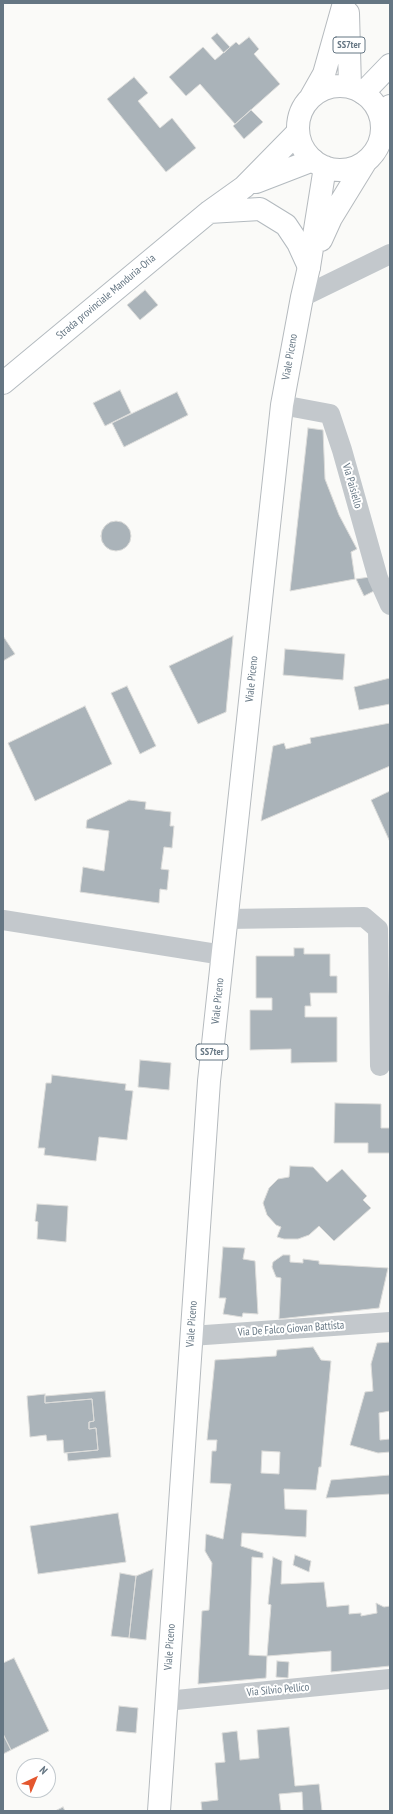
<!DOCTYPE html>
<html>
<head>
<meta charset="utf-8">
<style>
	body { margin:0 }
	#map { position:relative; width:393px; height:1814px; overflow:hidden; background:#fafaf8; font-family:"PT Sans Narrow",sans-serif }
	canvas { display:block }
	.frame { position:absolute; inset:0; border:4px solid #657683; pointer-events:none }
	.north { position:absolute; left:16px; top:1758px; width:40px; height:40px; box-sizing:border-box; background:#fff; border:1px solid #c1c8cd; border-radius:50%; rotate:44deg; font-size:11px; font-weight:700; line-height:16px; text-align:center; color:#657683 }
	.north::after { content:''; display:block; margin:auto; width:14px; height:18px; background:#e4572e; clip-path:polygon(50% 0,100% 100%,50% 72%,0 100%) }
</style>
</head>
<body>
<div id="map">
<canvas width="393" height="1814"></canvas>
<div class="frame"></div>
<div class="north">N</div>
</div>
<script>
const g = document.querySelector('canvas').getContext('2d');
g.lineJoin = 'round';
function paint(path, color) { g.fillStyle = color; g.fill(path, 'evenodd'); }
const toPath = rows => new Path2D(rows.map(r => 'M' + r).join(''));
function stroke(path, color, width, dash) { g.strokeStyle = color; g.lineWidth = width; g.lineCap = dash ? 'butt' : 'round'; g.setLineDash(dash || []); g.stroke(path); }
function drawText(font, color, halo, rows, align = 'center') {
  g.font = font + ' "PT Sans Narrow",sans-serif'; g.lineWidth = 4; g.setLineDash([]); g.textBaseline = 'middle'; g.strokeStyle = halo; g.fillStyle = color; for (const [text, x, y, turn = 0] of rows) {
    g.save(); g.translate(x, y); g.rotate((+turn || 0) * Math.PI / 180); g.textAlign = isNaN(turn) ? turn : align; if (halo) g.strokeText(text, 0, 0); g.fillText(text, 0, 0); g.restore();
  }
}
const building = toPath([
	[217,33,230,47,224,53,211,38,217,33],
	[249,37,259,49,254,54,280,84,235,124,200,84,186,96,169,77,203,47,215,60,236,42,239,45,249,37],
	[134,77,148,93,138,101,160,128,172,118,196,148,166,172,107,99,134,77],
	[251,110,263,122,244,139,233,126,251,110],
	[145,290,158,305,140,320,127,305,145,290],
	[120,390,131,413,105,426,93,403,120,390],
	[177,392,188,415,124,447,112,423,177,392],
	[308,428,323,430,325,479,339,515,357,549,351,552,355,579,290,591,308,428],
	'101 536a15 15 0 1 1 30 0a15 15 0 1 1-30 0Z',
	[370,577,376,590,364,596,356,579,370,577],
	[3,636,15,654,3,661,3,636],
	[233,636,226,712,198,724,169,666,233,636],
	[285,649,345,654,343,680,283,675,285,649],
	[390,678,390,704,359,710,354,687,390,678],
	[127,686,156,746,140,754,111,693,127,686],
	[85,706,112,764,35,801,8,743,85,706],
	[390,723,390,766,261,821,273,746,284,743,286,749,311,743,310,738,390,723],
	[390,791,390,842,371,800,390,791],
	[129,800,146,802,145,809,171,812,170,826,174,826,172,848,164,847,161,869,169,870,167,890,160,889,159,903,80,892,83,867,104,871,109,831,86,828,87,820,129,800],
	[294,948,304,948,304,954,330,954,330,976,337,976,337,993,310,993,311,1006,305,1006,305,1017,337,1017,337,1062,291,1063,291,1049,250,1050,250,1010,272,1010,272,998,256,998,256,956,294,956,294,948],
	[140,1060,171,1063,169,1090,138,1087,140,1060],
	[52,1075,126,1084,125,1090,133,1091,127,1140,99,1137,96,1161,44,1155,45,1148,38,1148,46,1083,51,1083,52,1075],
	[335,1103,381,1104,381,1128,390,1128,390,1153,368,1153,368,1143,334,1143,335,1103],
	[290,1166,313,1167,327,1182,342,1169,367,1196,363,1200,371,1208,334,1241,319,1226,309,1235,298,1239,284,1239,277,1237,281,1227,276,1225,267,1215,263,1203,269,1188,278,1179,289,1177,290,1166],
	[37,1204,68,1206,66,1242,37,1239,38,1222,35,1221,37,1204],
	[223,1247,245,1248,243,1259,255,1261,258,1314,243,1313,242,1317,223,1314,226,1298,219,1298,223,1247],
	[283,1255,290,1255,290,1262,303,1263,303,1259,319,1261,319,1264,388,1268,379,1308,279,1319,281,1278,276,1277,272,1267,273,1262,283,1255],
	[390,1342,390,1411,379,1413,380,1440,390,1439,390,1452,378,1453,350,1445,365,1392,373,1391,371,1364,377,1343,390,1342],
	[313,1347,321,1360,331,1361,321,1467,319,1467,316,1490,284,1489,285,1509,307,1510,306,1537,242,1533,241,1546,263,1553,263,1558,252,1557,249,1655,267,1656,266,1678,198,1684,202,1611,209,1610,212,1563,205,1551,206,1534,223,1539,231,1484,210,1483,212,1451,216,1451,217,1440,207,1440,215,1360,276,1356,277,1350,313,1347],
	[262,1451,280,1452,279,1474,261,1473,262,1451],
	[105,1391,111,1457,68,1461,67,1453,98,1450,96,1428,89,1429,89,1422,94,1421,92,1399,45,1403,45,1396,105,1391],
	[45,1394,45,1403,92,1399,94,1421,89,1422,89,1429,96,1428,98,1450,64,1453,63,1440,47,1441,46,1435,30,1437,27,1396,45,1394],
	[390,1475,390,1494,326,1498,331,1480,390,1475],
	[118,1513,126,1562,38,1574,30,1526,118,1513],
	[295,1555,311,1561,309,1572,293,1565,295,1555],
	[273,1557,282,1561,281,1584,324,1582,327,1607,349,1605,349,1614,361,1613,361,1616,377,1613,376,1603,384,1607,390,1606,390,1666,331,1672,331,1651,267,1656,271,1605,268,1604,273,1557],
	[153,1569,146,1640,129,1638,136,1576,153,1569],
	[120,1573,136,1576,129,1638,111,1636,120,1573],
	[14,1658,49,1731,11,1750,3,1734,3,1663,14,1658],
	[277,1661,289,1662,288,1678,276,1677,277,1661],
	[119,1706,138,1708,136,1733,116,1731,119,1706],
	[289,1727,295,1786,319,1784,322,1811,303,1811,302,1792,279,1794,281,1811,202,1811,201,1802,218,1800,215,1763,225,1762,222,1733,237,1731,240,1760,259,1758,257,1730,289,1727],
	[3,1734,11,1750,3,1754,3,1734],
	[63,1807,65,1811,55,1811,63,1807]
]);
paint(building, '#aab3b9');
stroke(building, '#dcdcda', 1);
const secondary = toPath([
	[363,93,390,65],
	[382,129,390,106],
	[256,182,313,160],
	[209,212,260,209,286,225,298,243,309,267],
	[3,383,209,212,244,187,298,132]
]);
const primary = toPath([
	[348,13,350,87],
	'298 128a42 42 0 1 1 84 0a42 42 0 1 1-84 0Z',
	[311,97,324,74,344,3],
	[321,240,331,218,366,161],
	[159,1811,209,1081,282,405,302,297,309,267,325,167]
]);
stroke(secondary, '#b3babf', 24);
stroke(primary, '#b5babe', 24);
stroke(toPath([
	[302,297,390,254],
	[282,405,330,414,342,450,378,578,390,605],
	[226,919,364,917,378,929,380,1066],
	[3,920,223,955],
	[191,1336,390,1322],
	[166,1701,390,1679]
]), '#c3c8cc', 20);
stroke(secondary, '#fff', 22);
stroke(primary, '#fff', 22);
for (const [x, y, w] of [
	[349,45,32],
	[212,1052,32]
]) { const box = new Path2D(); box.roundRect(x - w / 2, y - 8, w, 16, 3); g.fillStyle = '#fff'; g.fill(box); stroke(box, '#657683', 1); }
drawText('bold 10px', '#657683', null, [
	["SS7ter",349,45],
	["SS7ter",212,1052]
]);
drawText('11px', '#657683', '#fff', [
	["Strada provinciale Manduria-Oria",106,297,-40],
	["Viale Piceno",290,357,-80],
	["Via Paisiello",352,486,74],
	["Viale Piceno",252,679,-84],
	["Viale Piceno",218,1001,-84],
	["Viale Piceno",192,1324,-86],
	["Via De Falco Giovan Battista",291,1329,-4],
	["Viale Piceno",170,1647,-86],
	["Via Silvio Pellico",278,1690,-5]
]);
</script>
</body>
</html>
